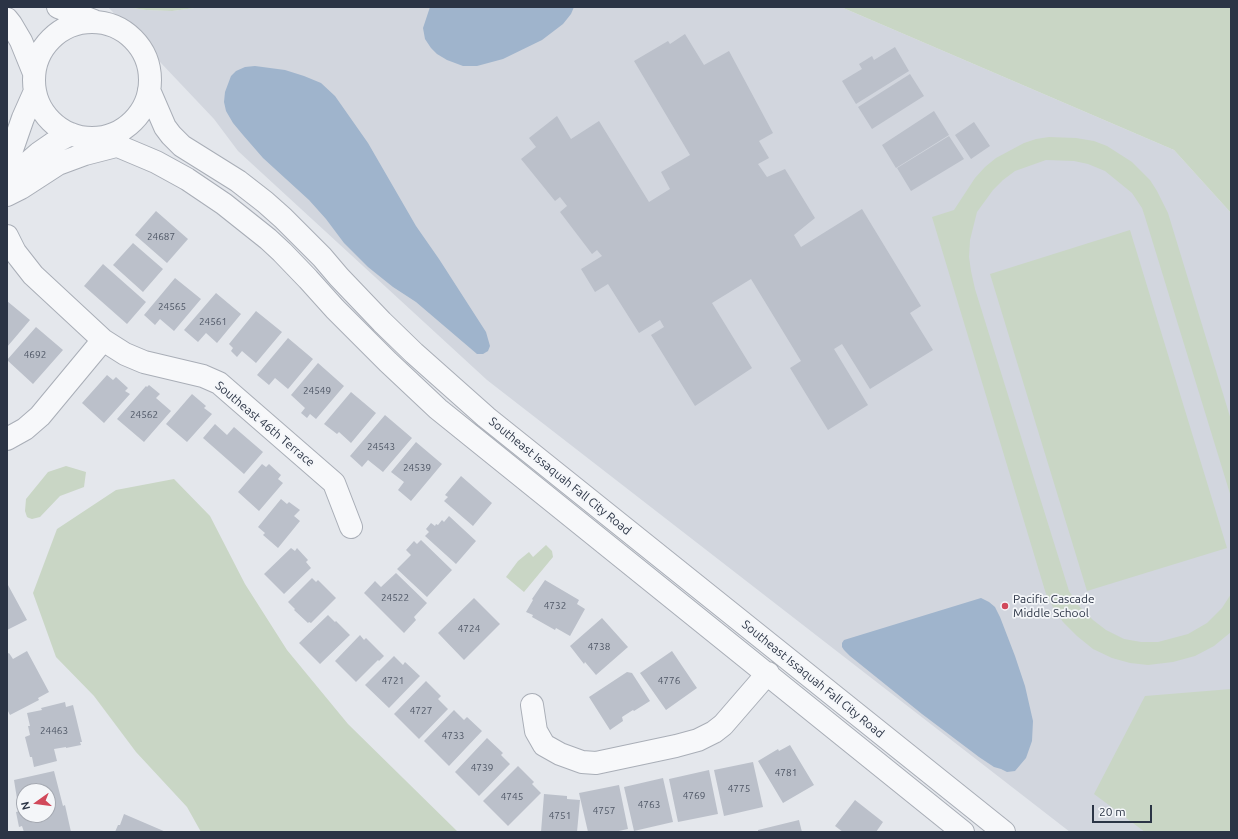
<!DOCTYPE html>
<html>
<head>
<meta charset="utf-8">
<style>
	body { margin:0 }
	#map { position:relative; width:1238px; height:839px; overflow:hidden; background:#e4e7ec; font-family:Ubuntu,sans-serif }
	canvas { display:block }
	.frame { position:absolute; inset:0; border:8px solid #2b3445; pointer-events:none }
	.north { position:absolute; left:16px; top:783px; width:40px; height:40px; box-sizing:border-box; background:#f4f6f9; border:1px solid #a4a8b1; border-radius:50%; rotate:256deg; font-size:11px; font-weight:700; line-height:16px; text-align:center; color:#2b3445 }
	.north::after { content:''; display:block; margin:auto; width:14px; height:18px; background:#d1495b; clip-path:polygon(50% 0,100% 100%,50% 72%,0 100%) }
	.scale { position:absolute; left:1092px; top:805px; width:60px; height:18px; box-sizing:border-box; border:2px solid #2b3445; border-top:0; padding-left:5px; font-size:12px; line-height:14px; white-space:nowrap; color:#2b3445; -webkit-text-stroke:3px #f4f6f9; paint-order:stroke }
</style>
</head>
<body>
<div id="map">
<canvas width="1238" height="839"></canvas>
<div class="frame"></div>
<div class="north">N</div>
<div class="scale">20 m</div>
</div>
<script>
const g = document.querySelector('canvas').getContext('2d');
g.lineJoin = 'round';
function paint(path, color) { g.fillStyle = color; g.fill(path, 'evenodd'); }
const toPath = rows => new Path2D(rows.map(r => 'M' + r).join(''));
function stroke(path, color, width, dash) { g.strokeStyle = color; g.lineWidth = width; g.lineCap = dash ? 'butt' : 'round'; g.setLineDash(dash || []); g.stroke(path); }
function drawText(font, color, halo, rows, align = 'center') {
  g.font = font + ' Ubuntu,sans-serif'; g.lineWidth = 3.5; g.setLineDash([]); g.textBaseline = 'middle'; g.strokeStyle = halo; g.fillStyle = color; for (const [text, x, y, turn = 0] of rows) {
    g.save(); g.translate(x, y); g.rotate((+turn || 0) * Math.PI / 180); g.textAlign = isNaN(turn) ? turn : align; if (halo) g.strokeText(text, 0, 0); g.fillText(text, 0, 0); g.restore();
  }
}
paint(toPath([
	[108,7,126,7,146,10,172,11,202,7,841,7,1174,150,1231,213,1231,832,1070,832,487,380,238,151,214,119]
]), '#d2d6de');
paint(toPath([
	[126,7,202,7,172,11,146,10],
	[841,7,1231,7,1231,213,1174,150],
	[1049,137,1076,138,1094,141,1107,146,1132,162,1150,180,1157,191,1168,213,1231,420,1231,497,1145,217,1142,208,1132,193,1105,171,1088,164,1074,161,1046,160,1015,171,1003,180,993,190,977,212,970,240,969,257,971,271,975,289,1069,591,1079,606,1093,620,1106,630,1124,639,1141,642,1158,642,1188,634,1207,623,1222,608,1231,594,1231,632,1214,646,1195,656,1173,662,1148,665,1130,663,1112,658,1093,649,1077,636,1063,622,1053,607,1046,594,932,217,954,210,975,178,985,167,996,158,1024,143,1036,139],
	[1130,230,1227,548,1087,591,990,274],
	[66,466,86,472,84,487,60,496,40,517,32,519,29,518,27,517,25,511,26,499,48,472],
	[174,479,210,516,245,584,287,650,348,724,458,832,201,832,187,807,136,752,94,696,56,657,33,593,57,529,116,490],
	[546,545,552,551,553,557,524,592,506,577,518,561,529,552,533,557],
	[1231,689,1231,832,1145,832,1094,794,1145,696]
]), '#c9d6c5');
paint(toPath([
	[430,7,574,7,571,14,563,24,542,40,503,59,477,66,463,66,447,60,437,54,431,48,425,39,423,28],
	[255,66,285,70,304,76,321,83,335,96,368,143,416,226,439,259,486,332,490,346,488,351,483,354,477,354,416,302,393,287,368,267,344,243,326,219,309,200,263,158,243,135,233,123,226,111,224,102,225,92,231,76,236,71,245,67],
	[981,598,989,602,995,607,1000,617,1015,656,1025,686,1033,721,1032,741,1026,758,1015,771,1007,772,1001,769,994,767,979,757,922,714,850,656,844,650,842,647,842,643,844,640]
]), '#9fb4cc');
paint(toPath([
	[685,34,704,65,729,51,773,133,759,141,769,158,758,164,767,177,785,169,815,218,794,235,801,247,862,209,921,306,910,313,933,350,870,389,842,344,834,349,868,405,828,430,790,368,801,361,751,279,712,303,752,368,695,406,651,335,664,327,660,320,639,333,608,284,595,292,581,269,602,256,597,250,592,254,560,212,567,206,560,197,555,201,521,159,536,147,529,138,557,116,571,139,599,121,649,202,670,189,661,172,690,155,634,61,668,41,670,44],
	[895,47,909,71,856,104,842,81,862,69,859,64,872,56,874,60],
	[910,74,924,96,872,129,858,107],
	[934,111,949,135,896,168,882,145],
	[974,122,990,146,971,159,955,135],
	[949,136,964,159,911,191,897,168],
	[156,211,188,239,167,263,135,235],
	[133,243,163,269,143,292,113,265],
	[103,264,146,302,127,324,84,286],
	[175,278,201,299,174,331,160,319,155,325,144,315],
	[216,293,241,314,217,343,206,333,198,342,184,330],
	[7,301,30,320,7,347],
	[256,311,282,332,256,363,242,351,237,357,231,351,233,348,229,344],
	[36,327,63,350,33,384,7,360],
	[288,338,313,359,288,389,275,378,269,385,257,375],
	[318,363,344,386,316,419,310,414,307,418,301,413,305,408,291,395],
	[107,375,113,380,116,377,128,388,125,391,130,394,104,423,82,403],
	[149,385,160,394,156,398,171,411,144,442,117,419,146,386,147,387],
	[351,392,376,413,351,443,339,432,337,434,324,424],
	[192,394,206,406,204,408,212,414,187,442,166,424],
	[385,415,412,438,383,472,368,460,362,467,350,456],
	[215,424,227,435,234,427,263,452,244,474,203,438],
	[416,442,442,464,411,501,398,490,404,482,391,472],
	[262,464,266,467,269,464,281,475,278,479,283,483,259,511,238,492],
	[461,476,492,503,473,526,444,501,448,497,445,495],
	[281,499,287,504,289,502,300,510,294,516,300,521,278,548,263,535,265,533,258,527],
	[449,516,476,541,456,564,425,536,429,532,426,529,431,523,435,526,436,524,438,525,442,520,444,522],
	[421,540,452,570,427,597,397,569,411,555,406,550,414,541,417,544],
	[291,548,295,551,297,548,308,560,306,562,311,568,284,594,264,574],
	[396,573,427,603,414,617,416,620,404,633,364,593,375,581,381,587],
	[312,578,316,582,318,580,336,598,311,623,309,622,308,623,294,610,295,609,288,602],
	[545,580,579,600,577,604,585,609,570,636,556,628,555,630,532,617,533,615,526,612,533,600,532,599],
	[8,585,27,620,7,630,7,586],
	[474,598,500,624,464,660,438,633],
	[328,615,335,622,336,621,350,635,320,664,299,643],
	[602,618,628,647,596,675,585,662,584,664,570,646],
	[360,635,364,640,366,638,384,656,379,661,378,660,356,682,335,661],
	[27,651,49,692,38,698,39,700,10,715,7,709,7,654,9,653,13,659],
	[672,651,697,688,666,710,640,673],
	[394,656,403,665,405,662,420,676,389,708,365,685],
	[627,672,632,673,650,701,634,711,633,710,622,717,623,721,610,730,589,697],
	[426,681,441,696,438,699,448,709,419,739,394,714],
	[65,702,66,707,73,705,82,742,80,742,81,745,66,748,66,747,54,749,57,761,34,767,32,757,30,757,25,737,30,735,28,726,30,726,27,713,42,710,41,708],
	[454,710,464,720,467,717,482,731,449,766,424,741],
	[487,738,503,753,501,755,510,764,479,796,455,772],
	[790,745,814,785,783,803,758,761,778,749,779,751],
	[753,762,763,807,724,816,714,770],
	[518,766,534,782,532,784,541,793,508,826,483,801],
	[709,770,718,814,678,822,669,779],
	[54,771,63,806,65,805,71,832,24,832,22,826,19,827,16,812,24,810,24,815,48,815,48,791,24,791,24,803,18,805,14,780],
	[663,778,673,822,634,831,624,787],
	[619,785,628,829,614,832,588,832,579,793],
	[544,794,567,796,567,799,580,800,577,832,541,832],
	[855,800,883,822,876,832,843,832,835,826],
	[124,814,166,832,115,832,118,825,120,825],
	[799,820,802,832,758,832,758,830]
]), '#bbc0ca');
const minor = toPath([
	[58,7,94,21],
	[7,19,11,24,21,41,34,73],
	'34 80a58 58 0 1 1 116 0a58 58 0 1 1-116 0Z',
	[149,90,165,127,171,135,182,146,238,181,265,202,283,218,322,257,339,277,382,322,414,353,486,417,1004,832],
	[89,138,118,146,156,162,187,179,224,204,268,239,282,252,308,279,335,309,388,362,438,409,963,832],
	[7,164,23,118,35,91],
	[7,188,24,166,39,153,52,144,71,134],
	[7,195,21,188,58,164,85,154,116,146],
	[7,236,15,252,33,275,103,340,125,354,144,362,203,376,219,383,334,483,351,527],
	[7,439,25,429,40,416,103,340],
	[532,705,536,731,544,745,560,754,582,762,596,763,676,746,698,740,714,732,723,725,768,673]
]);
stroke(minor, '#a9aeb7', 24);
stroke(minor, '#f7f8fa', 22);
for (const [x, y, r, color] of [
	[1005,606,4,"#d1495b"]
]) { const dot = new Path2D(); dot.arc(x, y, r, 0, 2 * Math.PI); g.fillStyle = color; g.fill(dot); stroke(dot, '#f4f6f9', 1.5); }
drawText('10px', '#4f5766', null, [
	["24687",161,237],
	["24565",172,307],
	["24561",213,322],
	["4692",35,355],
	["24549",317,391],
	["24562",144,415],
	["24543",381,447],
	["24539",417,468],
	["24522",395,598],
	["4732",555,606],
	["4724",469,629],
	["4738",599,647],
	["4721",393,681],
	["4776",669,681],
	["4727",421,711],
	["24463",54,731],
	["4733",453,736],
	["4739",482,768],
	["4781",786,773],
	["4775",739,789],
	["4769",694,796],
	["4745",512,797],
	["4763",649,805],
	["4757",604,811],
	["4751",560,816]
]);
drawText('12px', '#2b3445', '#f4f6f9', [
	["Southeast 46th Terrace",265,424,40],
	["Southeast Issaquah Fall City Road",560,476,39],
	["Southeast Issaquah Fall City Road",813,679,39]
]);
drawText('12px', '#2b3445', '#f4f6f9', [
	["Pacific Cascade",1013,599],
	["Middle School",1013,613]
], 'left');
</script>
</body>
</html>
